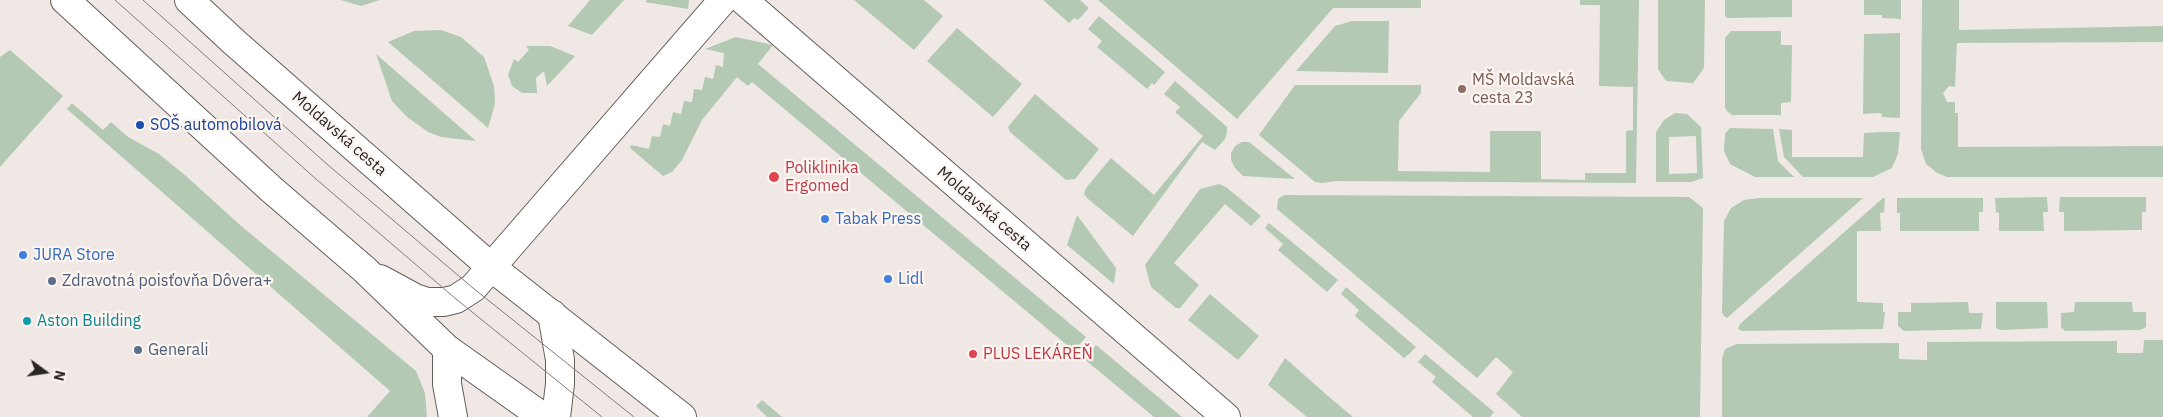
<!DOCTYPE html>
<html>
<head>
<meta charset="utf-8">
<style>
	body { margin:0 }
	#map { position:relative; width:2163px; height:417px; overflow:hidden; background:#f0e8e4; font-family:"IBM Plex Sans",sans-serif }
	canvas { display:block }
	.north { position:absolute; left:20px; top:347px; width:50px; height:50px; -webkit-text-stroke:4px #fdf5f2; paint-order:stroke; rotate:104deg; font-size:14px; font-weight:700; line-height:20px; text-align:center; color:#282524 }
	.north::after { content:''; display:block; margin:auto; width:18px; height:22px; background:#282524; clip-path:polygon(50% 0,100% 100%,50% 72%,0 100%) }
</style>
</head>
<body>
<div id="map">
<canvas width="2163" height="417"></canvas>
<div class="north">N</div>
</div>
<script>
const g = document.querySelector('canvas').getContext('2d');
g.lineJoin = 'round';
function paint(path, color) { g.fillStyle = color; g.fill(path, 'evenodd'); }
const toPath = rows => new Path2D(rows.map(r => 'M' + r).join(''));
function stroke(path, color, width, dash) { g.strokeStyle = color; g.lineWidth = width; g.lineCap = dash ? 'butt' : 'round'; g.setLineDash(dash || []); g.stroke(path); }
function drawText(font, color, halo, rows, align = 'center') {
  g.font = font + ' "IBM Plex Sans",sans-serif'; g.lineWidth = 4.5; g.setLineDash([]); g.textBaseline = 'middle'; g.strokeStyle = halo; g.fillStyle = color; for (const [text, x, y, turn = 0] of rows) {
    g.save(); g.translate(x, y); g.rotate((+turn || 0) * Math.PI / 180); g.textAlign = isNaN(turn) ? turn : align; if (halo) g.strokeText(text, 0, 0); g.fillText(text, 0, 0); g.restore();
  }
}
paint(toPath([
	[341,0,380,0,361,6],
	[590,0,624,0,592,35,568,26],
	[647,0,689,0,688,9,645,2],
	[854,0,924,0,943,16,914,50],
	[1043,0,1080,0,1089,8,1078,20,1074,18,1069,23],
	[1098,0,1421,0,1421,8,1333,8,1237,119],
	[1580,0,1639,0,1636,183,1336,181,1322,183,1315,182,1259,135,1295,85,1421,85,1421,93,1399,121,1398,171,1490,172,1490,131,1541,131,1541,179,1585,180,1585,173,1626,173,1626,131,1633,130,1633,87,1599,86,1600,5,1580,5],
	[1658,0,1705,0,1704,68,1693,83,1666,81,1658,69],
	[1725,0,1792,0,1792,17,1727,18,1725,16],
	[1864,0,1901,0,1901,19,1882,18,1882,15,1864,15],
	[1922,0,1959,0,1959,30,2163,26,2163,42,1957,43,1955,87,1949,86,1943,93,1947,102,1955,102,1955,113,1958,113,1958,147,2163,146,2163,177,1947,177,1937,173,1926,164,1921,149],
	[1099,16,1165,72,1154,85,1152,83,1147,89,1097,47,1102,41,1088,29],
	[1352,21,1389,21,1388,73,1296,71,1335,26],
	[957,28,1022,84,993,117,927,61],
	[441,30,461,37,484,57,494,86,495,104,488,128,388,42,414,31],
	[1731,31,1781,31,1781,45,1792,45,1791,102,1781,103,1781,115,1732,115,1727,111,1725,107,1725,38],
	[1900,33,1900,118,1882,117,1881,113,1863,114,1864,34],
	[736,37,773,45,758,64,1086,337,1074,351,752,82,748,86,737,77,702,120,682,160,672,172,663,176,630,148,631,145,649,149,652,136,660,137,663,124,670,126,673,112,681,114,684,101,692,102,694,89,702,90,705,77,713,79,716,65,723,67,724,53,705,49],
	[526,46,550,46,575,56,547,86,544,71,536,78,537,93,522,93,512,86,508,75,514,59,518,62,529,50],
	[10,50,63,96,0,167,0,57],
	[376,54,476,141,441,137,428,132,407,117,392,101],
	[1175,81,1227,127,1227,133,1225,139,1215,150,1202,142,1133,236,1087,198,1084,194,1086,188,1111,158,1154,195,1203,136,1175,112,1180,107,1164,94],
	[1035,94,1099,149,1075,179,1066,180,1010,132,1008,127],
	[72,103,103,130,111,122,128,137,159,154,186,176,240,225,416,371,425,393,427,417,367,417,390,391,67,109],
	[1675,113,1687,114,1701,127,1703,178,1691,182,1656,182,1656,132,1664,120],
	[1696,136,1697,173,1669,174,1669,137],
	[1730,128,1773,129,1778,161,1794,177,1755,177,1730,164,1724,151,1725,134],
	[1779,129,1792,130,1792,157,1863,157,1864,133,1882,132,1900,132,1898,154,1892,168,1873,177,1803,177,1784,157],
	[1242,142,1249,142,1295,179,1243,176,1235,168,1231,160,1231,153,1235,146],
	[1219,184,1226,187,1261,216,1251,226,1225,204,1174,263,1199,285,1180,308,1176,308,1151,287,1145,265,1200,189],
	[1284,195,1689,197,1703,208,1700,417,1522,417,1496,394,1513,372,1496,357,1477,378,1277,209,1278,199],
	[2047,197,2048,212,2043,212,2044,231,1999,231,1999,213,1996,212,1995,198],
	[2060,197,2146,197,2146,212,2142,212,2142,230,2064,231,2064,212,2059,212],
	[1759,198,1863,198,1727,318,1724,316,1722,312,1724,221,1731,208,1744,200],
	[1883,198,1885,198,1884,212,1880,213,1881,231,1857,231,1857,302,1883,303,1883,312,1885,312,1883,329,1742,331,1738,329,1740,324],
	[1897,198,1983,198,1983,212,1979,212,1979,231,1900,231,1900,213,1897,213],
	[1077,215,1116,268,1114,284,1067,245],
	[1269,223,1338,280,1327,292,1278,250,1283,244,1265,228],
	[1346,287,1416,347,1409,354,1404,358,1355,316,1359,310,1341,294],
	[1210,294,1259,336,1238,360,1188,320],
	[1968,302,1969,313,1983,313,1981,329,1904,331,1898,326,1898,312,1911,312,1911,303],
	[1996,302,2047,302,2048,328,2000,330,1996,328],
	[2075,302,2132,302,2133,312,2146,312,2146,327,2140,330,2065,331,2061,327,2061,313,2074,312],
	[2144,340,2163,340,2163,417,1722,417,1722,359,1725,349,1737,344,1899,343,1899,359,1927,360,1927,342,2117,341,2117,353,2143,353],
	[1096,345,1182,417,1154,417,1083,358],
	[1425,354,1494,412,1490,417,1473,417,1432,382,1436,377,1418,362],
	[1285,358,1328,396,1353,417,1307,417,1268,385],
	[762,400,782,417,767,417,756,406]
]), '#b3c9b3');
const street = toPath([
	[743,0,1226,417],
	[380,279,415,298,427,302,444,302,456,299,473,288,723,0],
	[552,314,560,360,560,384,556,417],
	[447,349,447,384,453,417]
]);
const secondary = toPath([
	[65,0,271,189,364,269,447,349,543,417],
	[189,0,234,42,491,267,682,417]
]);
stroke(street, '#645e5b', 30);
stroke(secondary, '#645e5b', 30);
stroke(street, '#fff', 28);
stroke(secondary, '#fff', 28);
stroke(toPath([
	[115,0,316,179,456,299,602,417],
	[143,0,328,165,473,288,634,417]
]), '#817c79', 1);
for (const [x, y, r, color] of [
	[1462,89,5,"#8d6e63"],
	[140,125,5,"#1a4fb4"],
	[774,177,6,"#e0444e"],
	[825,219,5,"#3f7fe0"],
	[23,255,5,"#3f7fe0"],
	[888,279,5,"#3f7fe0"],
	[52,281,5,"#5c6f8a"],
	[27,321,5,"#0f9aa8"],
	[138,350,5,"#5c6f8a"],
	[973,354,5,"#e0444e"]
]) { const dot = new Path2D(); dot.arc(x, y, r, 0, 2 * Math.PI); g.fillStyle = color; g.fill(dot); stroke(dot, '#fdf5f2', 2); }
drawText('16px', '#785e54', '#fdf5f2', [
	["MŠ Moldavská",1472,80],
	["cesta 23",1472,98]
], 'left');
drawText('16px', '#164399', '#fdf5f2', [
	["SOŠ automobilová",150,125]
], 'left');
drawText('16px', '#282524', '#fdf5f2', [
	["Moldavská cesta",339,134,41],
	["Moldavská cesta",984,209,41]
]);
drawText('16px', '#be3a42', '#fdf5f2', [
	["Poliklinika",785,168],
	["Ergomed",785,186],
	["PLUS LEKÁREŇ",983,354]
], 'left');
drawText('16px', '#366cbe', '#fdf5f2', [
	["Tabak Press",835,219],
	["JURA Store",33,255],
	["Lidl",898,279]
], 'left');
drawText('16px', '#4e5e75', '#fdf5f2', [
	["Zdravotná poisťovňa Dôvera+",62,281],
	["Generali",148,350]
], 'left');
drawText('16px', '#0d838f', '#fdf5f2', [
	["Aston Building",37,321]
], 'left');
</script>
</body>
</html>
